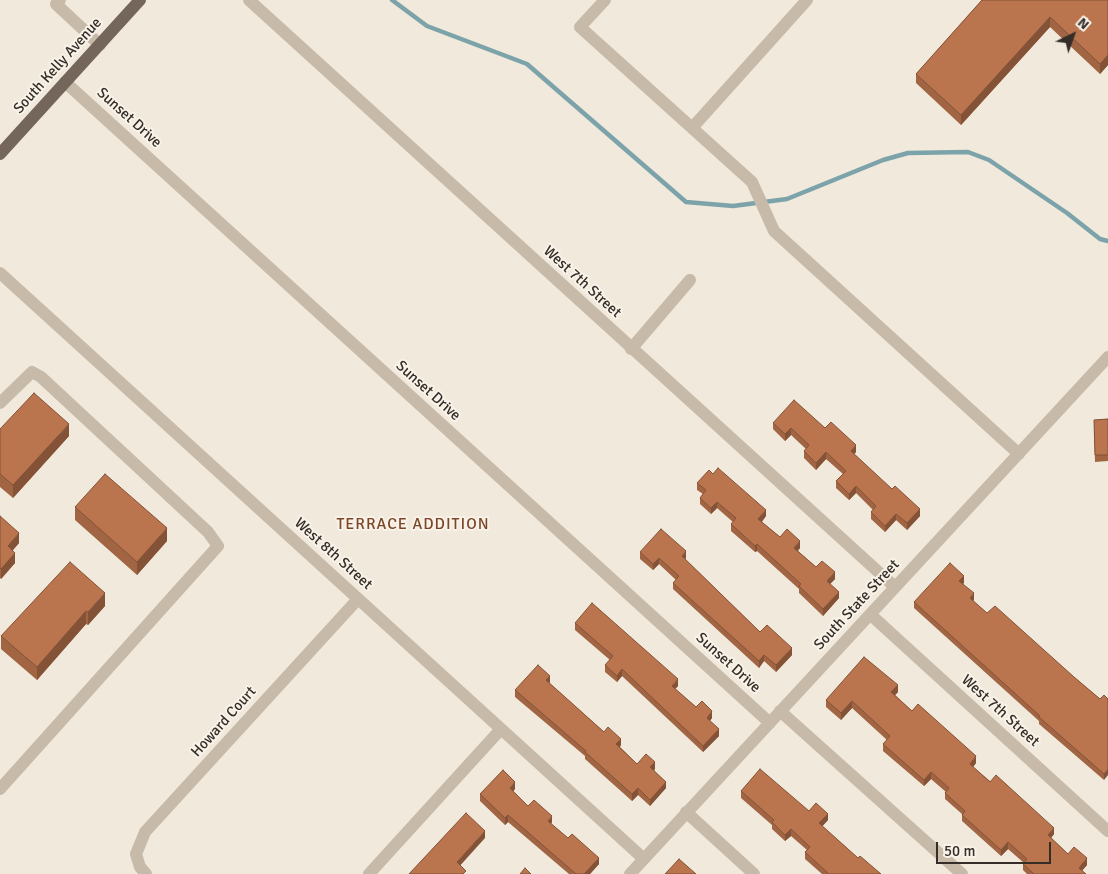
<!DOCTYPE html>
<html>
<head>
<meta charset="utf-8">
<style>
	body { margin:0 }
	#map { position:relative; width:1108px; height:874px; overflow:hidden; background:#f0e9dc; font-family:Signika,sans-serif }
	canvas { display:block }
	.north { position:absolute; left:1048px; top:10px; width:50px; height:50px; -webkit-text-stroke:4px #f8f2e8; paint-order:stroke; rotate:42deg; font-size:14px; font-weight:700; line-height:20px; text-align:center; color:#342d28 }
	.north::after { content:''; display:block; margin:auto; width:18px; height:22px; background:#342d28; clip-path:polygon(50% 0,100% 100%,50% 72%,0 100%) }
	.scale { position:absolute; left:936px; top:842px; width:115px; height:22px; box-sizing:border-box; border:2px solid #342d28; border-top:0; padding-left:6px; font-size:15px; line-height:18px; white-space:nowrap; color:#342d28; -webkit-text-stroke:4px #f8f2e8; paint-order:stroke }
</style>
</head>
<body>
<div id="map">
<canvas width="1108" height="874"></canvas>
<div class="north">N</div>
<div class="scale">50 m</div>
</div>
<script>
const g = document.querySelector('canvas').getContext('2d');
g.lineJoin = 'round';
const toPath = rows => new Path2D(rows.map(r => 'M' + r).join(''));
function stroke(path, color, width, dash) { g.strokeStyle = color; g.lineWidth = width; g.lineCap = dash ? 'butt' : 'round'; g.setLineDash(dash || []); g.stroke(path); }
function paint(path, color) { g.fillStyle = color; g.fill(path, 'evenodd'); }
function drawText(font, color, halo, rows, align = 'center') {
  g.font = font + ' Signika,sans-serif'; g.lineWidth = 4; g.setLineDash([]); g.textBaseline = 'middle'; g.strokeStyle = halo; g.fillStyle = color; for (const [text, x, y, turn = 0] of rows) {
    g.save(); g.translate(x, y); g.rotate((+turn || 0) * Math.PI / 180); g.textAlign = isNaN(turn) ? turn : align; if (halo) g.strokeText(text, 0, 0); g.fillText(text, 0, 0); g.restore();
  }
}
stroke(toPath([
	[392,0,427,26,527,64,686,202,733,206,787,199,883,160,908,153,968,152,989,160,1067,213,1100,239,1108,241]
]), '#7da3aa', 4.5);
stroke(toPath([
	[60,0,56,4,100,45],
	[249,0,895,587],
	[605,0,580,27,752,182,774,231,1019,454],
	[65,82,770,723],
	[692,128,807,0],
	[0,273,644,859],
	[631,349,690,280],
	[0,403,32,372,41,377,208,532,218,546,0,789],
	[871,615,1108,831],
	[780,711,962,874],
	[686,812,754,874],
	[146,874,140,867,136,854,145,832,358,599],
	[369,874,501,729],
	[630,874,1108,357]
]), '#c7baa9', 12);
stroke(toPath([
	[0,154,140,0]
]), '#75665b', 12);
paint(toPath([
	[982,0,1108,0,1108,65,1100,74,1050,27,961,125,916,83,916,74],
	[1108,419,1108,461,1095,462,1094,420],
	[773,423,825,428,856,452,854,454,920,516,907,530,896,520,885,532,871,519,871,512,873,510,856,493,849,500,836,488,836,481,843,474,826,459,816,470,804,458,804,451,806,449,791,435,785,441,773,429],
	[0,429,69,436,13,498,0,487],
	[697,483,766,516,762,522,780,537,800,548,798,551,816,567,835,579,830,584,839,598,823,616,799,593,799,589,757,551,755,552,731,531,731,524,733,522,717,508,711,514,700,504,700,498,703,494,697,490],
	[75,507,167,541,137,575,75,520],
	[0,516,19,543,12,551,15,563,1,579,0,578],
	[640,552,686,558,685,559,760,632,792,655,776,672,764,661,759,668,673,589,673,583,676,580,659,564,653,570,640,559],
	[964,583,963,584,974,600,973,601,987,613,1074,677,1100,699,1104,695,1104,780,1039,724,1039,721,914,608,914,602],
	[105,606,88,625,86,624,37,680,1,649,1,636],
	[575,623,678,686,675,689,696,707,712,718,710,721,719,736,703,752,622,676,617,682,605,672,605,665,610,660,575,630],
	[550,682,549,683,604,732,621,745,620,747,637,764,655,769,654,770,666,788,650,806,638,795,632,801,585,759,585,756,515,697,515,690],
	[898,692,895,695,912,711,976,763,973,767,1054,834,1051,838,1068,854,1087,865,1082,871,1086,874,1027,874,1023,870,1023,864,1024,863,1008,849,1001,856,962,821,962,814,945,799,945,793,946,792,931,779,924,786,883,751,883,744,887,740,852,708,841,720,826,707,826,700],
	[515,789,513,791,528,806,552,822,551,824,599,864,590,874,569,874,508,822,505,825,480,801,480,794],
	[741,791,809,811,828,820,822,826,858,858,881,874,822,874,805,859,805,852,807,850,791,836,785,841,772,829,772,825,741,798]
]), '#a16543');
paint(toPath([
	[1050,17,1050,27,961,125,961,115],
	[1108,55,1108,65,1100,74,1100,64],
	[69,424,69,436,13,498,13,485],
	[791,428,791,435,785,441,785,434],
	[856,445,856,452,851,458,851,451],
	[826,452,826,459,816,470,816,463],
	[856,486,856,493,849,500,849,494],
	[717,502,717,508,711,514,711,508],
	[920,509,920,516,907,530,907,523],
	[766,510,766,516,758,525,758,519],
	[896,514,896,520,885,532,885,526],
	[167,528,167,541,137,575,137,562],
	[19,533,19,543,8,556,8,546],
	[800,541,800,548,794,554,794,548],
	[757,544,757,551,755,552,755,546],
	[686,551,686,558,682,563,682,556],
	[15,553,15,563,1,579,1,569],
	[659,558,659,564,653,570,653,564],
	[835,572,835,579,827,587,827,581],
	[964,576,964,583,959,588,959,581],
	[839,592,839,598,823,616,823,609],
	[105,593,105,606,88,625,88,612],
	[974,593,974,600,970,605,970,598],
	[86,611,86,624,37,680,37,667],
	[792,648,792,655,776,672,776,665],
	[764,655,764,661,759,668,759,661],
	[622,669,622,676,617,682,617,676],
	[550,676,550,682,546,687,546,680],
	[678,679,678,686,672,692,672,686],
	[898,685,898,692,891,699,891,692],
	[852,701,852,708,841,720,841,713],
	[712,711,712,718,707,724,707,718],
	[719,729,719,736,703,752,703,746],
	[621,739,621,745,616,750,616,744],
	[976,756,976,763,970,771,970,764],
	[655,762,655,769,650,773,650,767],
	[1108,769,1108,775,1104,780,1104,774],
	[931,772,931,779,924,786,924,780],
	[515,782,515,789,510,795,510,788],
	[666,782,666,788,650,806,650,800],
	[638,788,638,795,632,801,632,794],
	[828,814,828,820,819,830,819,823],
	[508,815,508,822,505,825,505,818],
	[552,816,552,822,548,827,548,821],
	[1054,828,1054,834,1048,842,1048,835],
	[791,829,791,836,785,841,785,835],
	[485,831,485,838,457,869,457,862],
	[1008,842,1008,849,1001,856,1001,850],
	[599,858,599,864,590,874,584,874],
	[1087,858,1087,865,1079,874,1079,868]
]), '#835237');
const building = toPath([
	[982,0,1108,0,1108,55,1100,64,1050,17,961,115,916,74,982,0],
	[34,393,69,424,13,485,0,474,0,429,34,393],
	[794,400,825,428,831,422,856,445,851,451,892,489,895,486,920,509,907,523,896,514,885,526,871,512,876,506,856,486,849,494,836,481,846,471,826,452,816,463,804,451,809,445,791,428,785,434,773,423,794,400],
	[1108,419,1108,455,1095,455,1094,420,1108,419],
	[718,468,766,510,758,519,780,537,787,529,800,541,794,548,816,567,822,561,835,572,827,581,839,592,823,609,799,586,801,584,757,544,755,546,731,524,736,518,717,502,711,508,700,498,706,490,697,483,709,470,713,474,718,468],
	[105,474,167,528,137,562,75,507,105,474],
	[0,516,19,533,8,546,15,553,1,569,0,568,0,516],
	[661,529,686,551,682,556,760,632,767,625,792,648,776,665,764,655,759,661,673,583,679,576,659,558,653,564,640,552,661,529],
	[70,562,105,593,88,612,86,611,37,667,1,636,70,562],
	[950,563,964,576,959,581,974,593,970,598,987,613,995,606,1074,677,1100,699,1104,695,1108,699,1108,712,1107,714,1108,715,1108,769,1104,774,1039,717,1040,716,914,602,950,563],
	[592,603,678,679,672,686,696,707,702,701,712,711,707,718,719,729,703,746,622,669,617,676,605,665,613,656,575,623,592,603],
	[864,657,898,685,891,692,912,711,918,704,976,756,970,764,990,782,996,775,1054,828,1048,835,1068,854,1074,847,1087,858,1079,868,1086,874,1034,874,1023,864,1027,859,1008,842,1001,850,962,815,965,811,945,793,949,788,931,772,924,780,883,744,890,736,852,701,841,713,826,700,864,657],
	[538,665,550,676,546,680,604,732,608,727,621,739,616,744,637,764,646,754,655,762,650,767,666,782,650,800,638,788,632,794,585,752,586,751,515,690,538,665],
	[760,769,809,811,816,803,828,814,819,823,858,858,860,856,881,874,829,874,805,852,810,847,791,829,785,835,772,822,774,820,741,791,760,769],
	[503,770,515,782,510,788,528,806,534,800,552,816,548,821,568,838,572,834,599,858,584,874,576,874,508,815,505,818,480,794,503,770],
	[466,813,485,831,457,862,466,871,463,874,409,874,466,813],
	[679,859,696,874,665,874,679,859],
	[525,868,531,874,520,874,525,868]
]);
paint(building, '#bb754e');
stroke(building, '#835237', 1);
drawText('15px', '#342d28', '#f8f2e8', [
	["South Kelly Avenue",58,66,-48],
	["Sunset Drive",129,118,42],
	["West 7th Street",582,282,42],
	["Sunset Drive",428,391,42],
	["West 8th Street",333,554,42],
	["South State Street",857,605,-47],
	["Sunset Drive",728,663,42],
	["West 7th Street",1000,711,42],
	["Howard Court",224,722,-48]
]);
g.letterSpacing = '1px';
drawText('16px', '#7c4628', '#f8f2e8', [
	["TERRACE ADDITION",413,525]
]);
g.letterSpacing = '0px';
</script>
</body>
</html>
